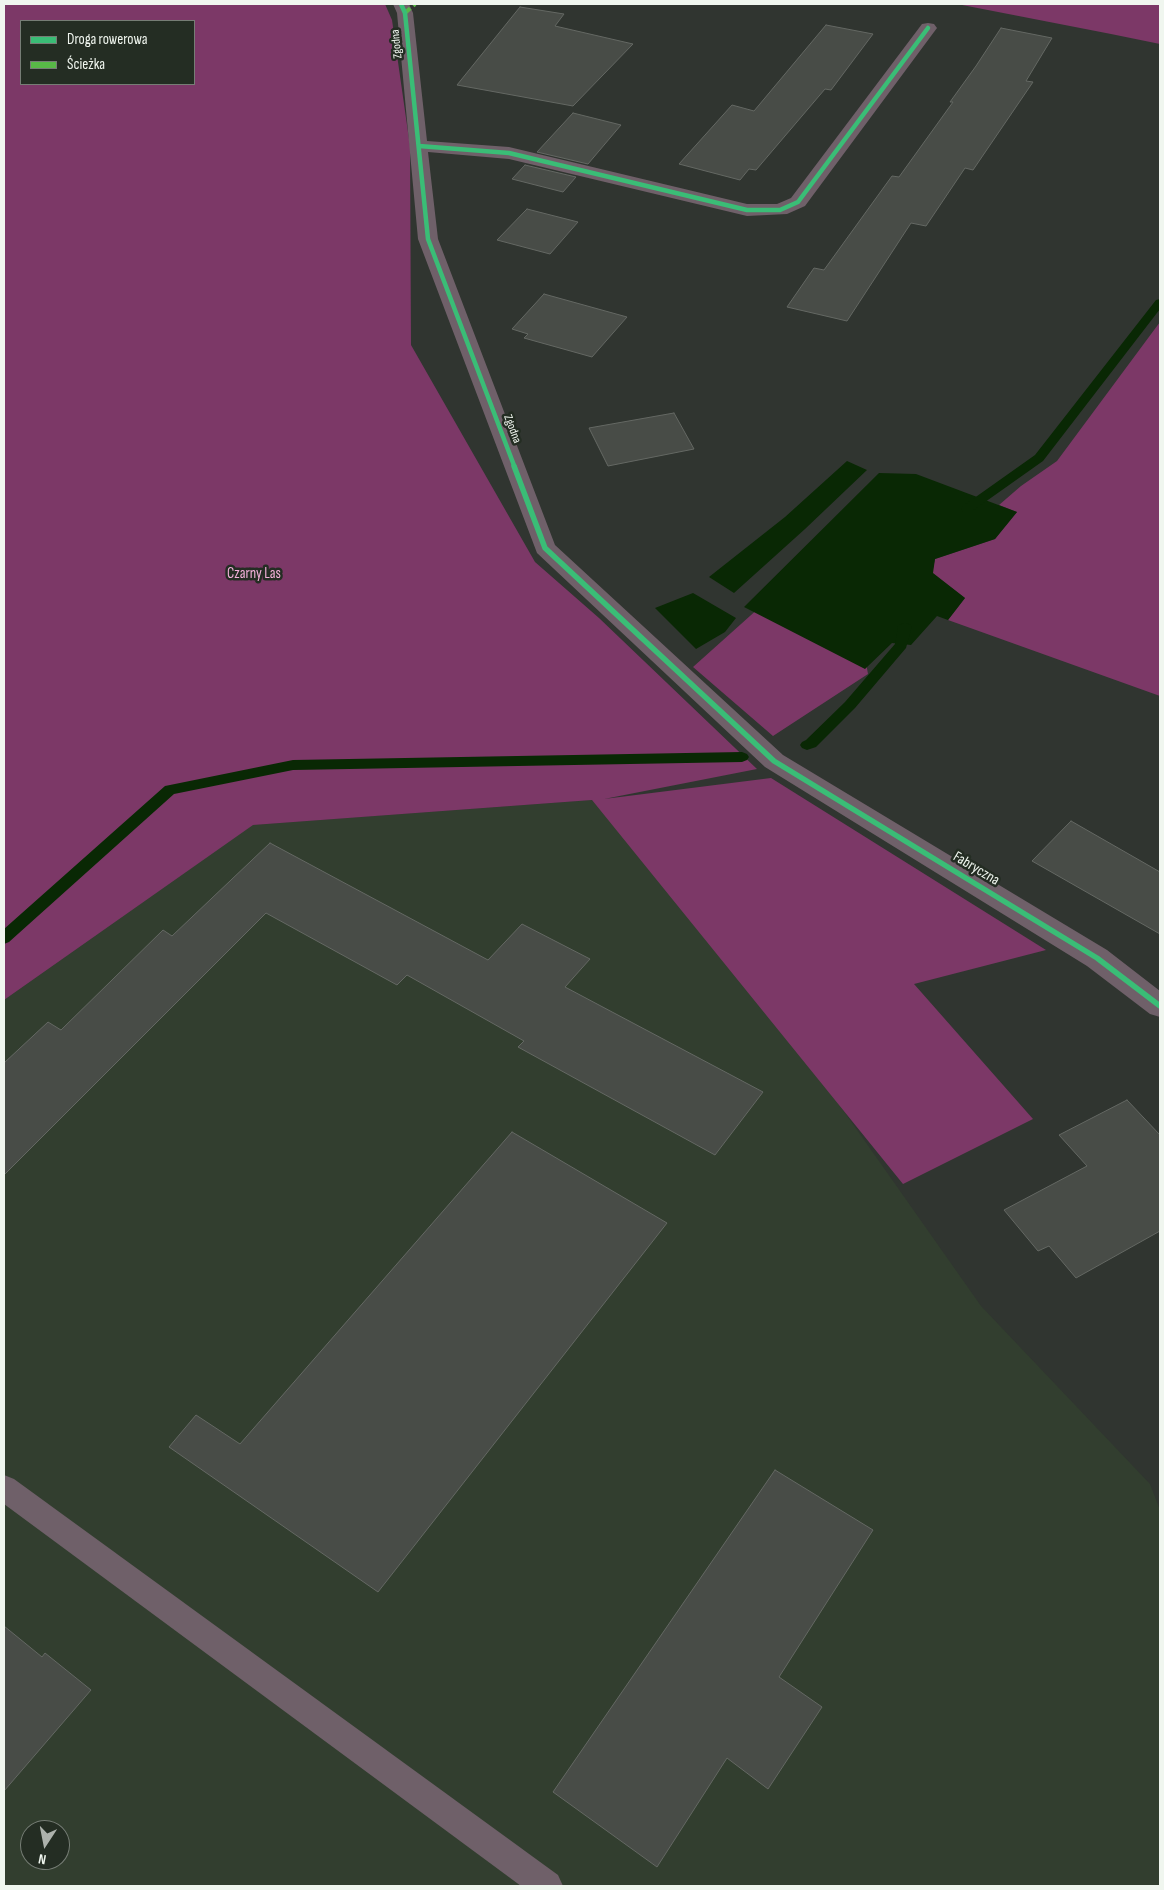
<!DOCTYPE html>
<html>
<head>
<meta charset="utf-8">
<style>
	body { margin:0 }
	#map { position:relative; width:1164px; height:1890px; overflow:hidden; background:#303530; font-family:"Sofia Sans Condensed",sans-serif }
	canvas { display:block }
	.frame { position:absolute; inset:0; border:5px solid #f0f6ef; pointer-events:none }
	.legend { position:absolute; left:20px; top:20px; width:175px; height:65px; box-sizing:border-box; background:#242d23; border:1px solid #767d75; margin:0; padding:6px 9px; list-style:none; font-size:15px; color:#f0f6ef }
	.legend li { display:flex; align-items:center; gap:10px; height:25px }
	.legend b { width:25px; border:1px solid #767d75 }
	.north { position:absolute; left:20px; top:1820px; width:50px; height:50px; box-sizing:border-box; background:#242d23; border:1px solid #767d75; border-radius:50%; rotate:191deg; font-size:14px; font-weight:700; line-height:20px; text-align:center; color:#f0f6ef }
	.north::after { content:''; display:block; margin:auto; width:18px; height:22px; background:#adb2ac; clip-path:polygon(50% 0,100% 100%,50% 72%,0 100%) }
</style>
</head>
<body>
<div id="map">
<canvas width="1164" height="1890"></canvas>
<div class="frame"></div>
<ul class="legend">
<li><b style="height:6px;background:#3abd76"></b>Droga rowerowa</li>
<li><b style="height:6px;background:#58b947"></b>Ścieżka</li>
</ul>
<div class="north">N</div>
</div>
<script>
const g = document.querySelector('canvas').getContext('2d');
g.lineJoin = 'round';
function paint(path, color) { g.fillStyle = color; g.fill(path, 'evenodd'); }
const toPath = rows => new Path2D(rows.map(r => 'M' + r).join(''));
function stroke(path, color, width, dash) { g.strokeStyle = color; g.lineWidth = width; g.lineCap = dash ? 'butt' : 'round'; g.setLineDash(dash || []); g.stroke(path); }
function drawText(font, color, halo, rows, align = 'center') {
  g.font = font + ' "Sofia Sans Condensed",sans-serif'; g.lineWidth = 5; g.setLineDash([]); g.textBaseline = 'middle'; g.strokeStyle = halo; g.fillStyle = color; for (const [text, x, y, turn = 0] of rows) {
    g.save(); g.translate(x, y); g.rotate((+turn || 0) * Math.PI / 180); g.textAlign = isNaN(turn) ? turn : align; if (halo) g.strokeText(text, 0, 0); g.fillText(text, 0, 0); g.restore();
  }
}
paint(toPath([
	[592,800,774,1012,981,1306,1150,1484,1160,1510,1160,1886,4,1886,4,1000,252,825],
	[30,1830,60,1830,60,1860,30,1860]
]), '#323e2f');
paint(toPath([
	[4,4,385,4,392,20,410,146,411,345,535,562,599,618,757,769,604,799,771,778,1046,950,914,984,1033,1119,903,1184,592,800,253,825,4,1000],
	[21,21,194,21,194,84,21,84],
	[957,4,1160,4,1160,44,1111,34],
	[1160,322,1160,696,948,620,965,598,932,573,935,559,995,539,1017,512,999,505,1021,486,1057,461],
	[760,607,865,657,868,674,773,736,693,667]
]), '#7c3867');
paint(toPath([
	[847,461,867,470,805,529,734,593,709,577,785,517],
	[879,473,916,474,1017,512,995,539,935,559,933,573,965,598,948,620,937,616,911,645,892,643,865,669,744,607],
	[693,593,736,618,725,632,696,649,655,608]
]), '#092804');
paint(toPath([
	[1160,299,1160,309,1043,461,971,512,963,512,961,509,963,506,1035,455,1156,300,1160,299],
	[905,622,912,626,906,648,855,708,816,747,807,750,802,748,800,745,802,742,806,740,845,702,895,644,898,626,905,622],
	[742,752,747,754,749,757,747,760,742,762,293,770,174,794,9,942,4,944,4,929,165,786,170,785,293,760,742,752]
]), '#092804');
const building = toPath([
	[520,7,564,14,555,26,633,44,573,106,457,85,520,7],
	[826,25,873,34,831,90,825,89,756,170,749,169,740,180,679,164,732,105,754,111,826,25],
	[1001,28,1052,38,1026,81,1033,82,973,170,965,168,926,226,911,223,847,321,787,307,814,268,824,270,892,176,899,177,953,102,950,102,976,66,1001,28],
	[573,113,621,125,588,164,537,152,573,113],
	[525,165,576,177,563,192,512,179,525,165],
	[527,209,578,222,550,254,497,240,527,209],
	[544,294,627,317,592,357,524,338,528,334,512,329,544,294],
	[674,413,694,449,608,466,589,428,674,413],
	[1071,821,1160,872,1160,934,1032,861,1071,821],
	[270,843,488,960,522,924,590,959,565,987,763,1092,715,1155,518,1047,524,1041,407,975,397,985,266,913,4,1175,4,1063,48,1022,61,1030,163,930,172,936,270,843],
	[1127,1100,1160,1135,1160,1231,1076,1278,1049,1246,1038,1251,1004,1210,1087,1166,1059,1135,1127,1100],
	[512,1132,667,1223,378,1592,169,1447,196,1415,240,1444,512,1132],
	[775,1470,873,1530,779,1677,822,1707,768,1789,727,1758,657,1867,553,1792,775,1470],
	[4,1626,42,1657,45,1653,91,1690,4,1791,4,1626]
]);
paint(building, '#484c47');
stroke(building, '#646863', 1);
paint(toPath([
	[4,1475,14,1479,558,1875,563,1886,521,1886,4,1504,4,1475]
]), '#6f6069');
paint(toPath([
	[393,4,409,4,413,13,427,141,509,147,747,204,777,204,791,198,922,24,928,23,934,24,937,28,934,32,805,206,787,214,747,216,509,159,428,152,438,239,555,545,783,755,1107,950,1160,991,1160,1017,1150,1014,1087,966,765,767,537,553,418,239,397,13,393,4]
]), '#6f6069');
stroke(toPath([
	[405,13,415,4]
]), '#58b947', 4, [7, 4]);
stroke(toPath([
	[401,4,405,13,428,239,515,468],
	[419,146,509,153,747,210,780,210,798,202,928,28]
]), '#3abd76', 4.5);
stroke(toPath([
	[514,466,545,548,774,761,1097,958,1160,1006]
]), '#3abd76', 5.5);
drawText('12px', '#f0f6ef', '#242d23', [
	["Zgodna",397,44,-96],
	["Zgodna",512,429,69]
]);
drawText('15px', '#f5b2dc', '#242d23', [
	["Czarny Las",254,574]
]);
drawText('15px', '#f0f6ef', '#242d23', [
	["Fabryczna",976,869,31]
]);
</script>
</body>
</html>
